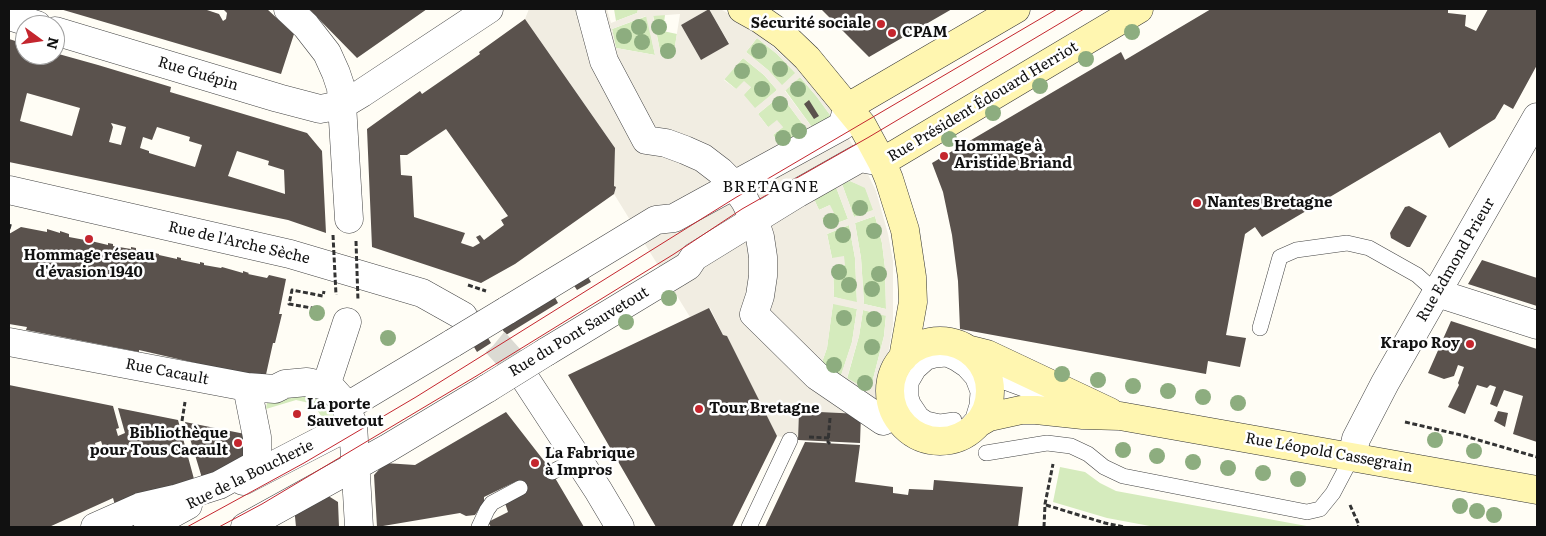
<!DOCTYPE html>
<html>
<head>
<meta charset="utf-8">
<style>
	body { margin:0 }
	#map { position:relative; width:1546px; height:536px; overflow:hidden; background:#fffdf5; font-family:Literata,serif }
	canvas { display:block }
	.frame { position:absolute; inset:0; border:10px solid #111; pointer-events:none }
	.north { position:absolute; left:15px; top:15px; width:50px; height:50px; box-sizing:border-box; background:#fff; border:1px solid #a0a0a0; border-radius:50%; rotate:104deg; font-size:14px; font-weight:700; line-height:20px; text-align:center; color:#111 }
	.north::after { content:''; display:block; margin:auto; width:18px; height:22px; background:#c4262e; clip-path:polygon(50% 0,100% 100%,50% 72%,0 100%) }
</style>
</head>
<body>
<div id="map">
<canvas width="1546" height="536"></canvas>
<div class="frame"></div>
<div class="north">N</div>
</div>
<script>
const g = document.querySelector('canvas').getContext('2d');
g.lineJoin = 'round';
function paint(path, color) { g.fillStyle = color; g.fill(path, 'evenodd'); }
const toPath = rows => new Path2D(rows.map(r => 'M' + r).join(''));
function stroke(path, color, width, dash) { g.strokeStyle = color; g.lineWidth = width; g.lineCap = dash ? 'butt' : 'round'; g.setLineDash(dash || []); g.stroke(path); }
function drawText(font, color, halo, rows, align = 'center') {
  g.font = font + ' Literata,serif'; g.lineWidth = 5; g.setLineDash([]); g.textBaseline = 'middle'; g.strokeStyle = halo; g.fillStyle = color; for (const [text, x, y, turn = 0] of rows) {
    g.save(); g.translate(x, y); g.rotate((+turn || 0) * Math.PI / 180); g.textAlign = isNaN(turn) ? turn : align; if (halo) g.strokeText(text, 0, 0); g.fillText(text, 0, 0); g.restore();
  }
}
paint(toPath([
	[614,9,638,9,638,10,637,13,616,21],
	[653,15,665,15,663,31,677,34,673,58,661,56],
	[647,16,655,55,616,48,612,29],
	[757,38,777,54,796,73,782,86,768,70,746,52],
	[743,58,764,75,777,90,755,109,743,95,751,87,736,89,724,79],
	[800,77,817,97,833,119,814,130,785,90],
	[781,95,807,130,783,149,773,135,783,127,768,127,758,114],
	[833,179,848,219,826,227,822,218,830,205,819,210,814,199],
	[850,181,865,187,874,210,854,217,842,184],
	[875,216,882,243,885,268,886,309,864,304,861,258,855,223],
	[849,225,855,258,857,303,834,297,833,267,845,265,832,258,827,234],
	[833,303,857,309,852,342,841,376,821,365,827,348],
	[863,310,886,315,884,336,870,391,847,379,859,336],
	[306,387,344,413,323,426,321,416,316,408,311,404,305,402,296,400,266,409,267,402],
	[1060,467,1085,472,1100,483,1116,491,1312,527,1155,527,1107,518,1053,502]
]), '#d5ebbd');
paint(toPath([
	[529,9,607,9,611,23,637,13,638,9,720,9,738,18,754,30,805,76,833,111,860,158,876,191,888,234,893,261,893,324,888,355,877,390,877,403,861,414,799,411,798,440,777,436,727,336,723,335,710,308,690,317,614,194,616,188,614,186,615,148,525,19],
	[709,9,729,43,701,60,681,25],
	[680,14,673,58,661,56,653,16],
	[646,16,655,55,616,48,612,29],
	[757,38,777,54,795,73,782,85,768,70,746,52],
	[743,58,764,75,777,90,755,108,744,95,751,87,744,81,736,89,724,80],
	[800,77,817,97,833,119,814,130,785,91],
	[781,95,807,130,783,148,773,135,783,127,777,120,768,127,758,114],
	[850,181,865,188,873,210,854,217,842,184],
	[820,186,836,187,848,219,826,227,822,218,834,213,830,205,819,210,814,199,823,195],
	[875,216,882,243,885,268,886,309,864,304,861,258,855,223],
	[849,225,855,258,857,302,834,297,833,267,845,265,844,256,832,258,827,234],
	[833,304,857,309,852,342,841,375,821,365,827,348],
	[863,310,886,316,884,336,870,391,847,378,859,336]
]), '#f1ede2');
paint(toPath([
	[60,9,204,9,219,14,223,21,226,19,227,13,223,9,267,9,294,34,281,74],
	[309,9,427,9,357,58],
	[709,9,729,44,701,60,681,25],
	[821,9,952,9,869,57],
	[1211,9,1448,9,1448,13,1466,15,1465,26,1476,31,1488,9,1537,9,1537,65,1513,109,1504,104,1495,119,1449,148,1440,132,1262,237,1255,227,1245,234,1226,335,1246,338,1240,367,1208,361,1206,374,960,329,958,281,952,235,943,192,932,163,1121,52,1125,60],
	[525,19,615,148,614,186,616,187,614,194,515,264,481,283,372,247,367,129,420,91,422,94,480,54,479,52],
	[446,129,508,216,501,220,504,225,484,240,480,235,476,237,480,243,473,247,461,243,465,233,414,217,412,176,401,175,400,155,407,155],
	[9,39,25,44,25,55,55,55,55,53,98,65,171,87,170,92,307,133,322,151,326,233,288,220,9,162],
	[27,93,80,108,72,136,20,121],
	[111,123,126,127,121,145,109,142,113,127],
	[157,127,190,137,189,141,202,145,195,167,149,153,149,151,140,148,143,137,152,140],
	[237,151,269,161,268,165,284,170,285,194,228,176],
	[809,100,819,116,814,119,804,104],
	[1409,206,1427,216,1410,247,1407,247,1391,238,1390,233,1405,207],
	[21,227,47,232,47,229,60,233,60,231,69,234,69,237,85,240,86,238,91,239,91,241,108,245,108,243,113,244,113,246,131,249,131,247,136,248,136,250,155,255,155,253,159,254,159,255,177,259,177,257,181,258,181,260,200,264,200,262,204,263,204,265,221,268,222,267,243,273,243,271,249,273,248,274,267,278,269,275,286,279,279,314,282,314,275,343,273,343,265,379,139,350,139,352,26,330,27,327,9,324,9,234],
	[1482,260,1537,278,1537,306,1468,284],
	[585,272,591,282,577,290,571,281],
	[552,292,558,303,506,335,499,324],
	[709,308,723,335,727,336,777,436,732,527,656,527,568,375],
	[1451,321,1537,349,1537,442,1513,434,1523,396,1504,390,1497,407,1490,404,1496,387,1490,385,1487,388,1477,385,1465,414,1448,407,1459,385,1458,383,1464,367,1458,365,1454,376,1444,379,1428,373],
	[485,333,491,343,477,352,471,342],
	[9,385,113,406,119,428,116,429,118,436,125,433,118,408,178,420,194,479,115,505,113,498,49,527,9,527],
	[101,441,105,453,99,455,95,443],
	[799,411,861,414,860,443,798,440],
	[1498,411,1508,413,1505,427,1494,421],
	[506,412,548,466,584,527,491,527,488,522,508,512,505,503,517,481,484,497,484,502,475,515,466,516,460,513,377,527,374,475,385,463,415,465],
	[185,422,255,436,256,461,202,478],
	[805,442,860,445,855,482,893,487,893,493,908,495,909,489,933,490,934,480,1023,487,1018,527,765,527],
	[322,492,338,502,339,527,296,527,294,506]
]), '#5a524d');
stroke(toPath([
	[463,316,496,343,514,363,526,380]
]), '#dbdad3', 28, [28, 14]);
const lane = toPath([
	[1260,328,1280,257,1296,250,1347,243,1369,248,1417,275,1437,293],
	[965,369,973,374,988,376,1045,397,1064,400],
	[954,420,940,422,927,419,921,415,913,403,911,397,911,383,918,371,928,362,935,360,946,359,955,363,964,369,973,379,978,392,977,405,973,418,955,438],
	[986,453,1047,443,1071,446,1088,454,1104,467,1123,476,1307,512,1320,509,1333,493,1352,457],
	[552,472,578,459],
	[479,527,487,510,492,503,520,488],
	[749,527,790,440]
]);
const street = toPath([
	[288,9,306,26,327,53,336,73,341,88,349,219],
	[590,9,604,61,646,140,666,143,685,150,703,158,720,171,734,185,745,201,754,219,760,237,763,257,763,276,760,296,754,314,817,376,883,421],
	[9,16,37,25],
	[55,31,278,98,320,109,342,105,362,93,489,9],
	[9,190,290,254,422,293,463,316],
	[1437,293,1537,325],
	[506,311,656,220,674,218,842,126,848,107],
	[9,342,247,387,275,389,285,384,307,382,326,386,333,390,343,401,353,424,359,527],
	[546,352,688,266,694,257,798,193,860,158,882,162],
	[526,380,598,490,620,527],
	[326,386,347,322],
	[346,407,453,343],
	[1352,457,1356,439,1385,383,1537,117],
	[243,481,353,424],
	[95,527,140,507,175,499,219,485,257,464,257,437,247,387],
	[148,527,188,505],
	[245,527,388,448,488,388]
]);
const secondary = toPath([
	[742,9,760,19,783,35,807,58,862,125,882,162,889,179,905,230,912,277,913,302,903,358],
	[848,107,1016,9],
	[882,162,1139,9],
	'890 391a50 50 0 1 1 100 0a50 50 0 1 1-100 0Z',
	[967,349,987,354,1110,412],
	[977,424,989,417,1021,410,1036,410,1083,415,1120,416,1537,490]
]);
stroke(lane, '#444', 16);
stroke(street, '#444', 29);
stroke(secondary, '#333', 29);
stroke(toPath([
	[9,229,11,222],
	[468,285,486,291],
	[323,310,289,304,292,290,323,296,324,291],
	[830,418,828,442,830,444],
	[182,421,185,402],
	[1405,422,1461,435,1537,457],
	[809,437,829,438],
	[1046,505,1105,523,1124,527],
	[1350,505,1359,525,1358,527],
	[1044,527,1045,504,1053,464]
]), '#333', 3, [5, 2.5]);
stroke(lane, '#fff', 15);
stroke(street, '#fff', 28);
stroke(secondary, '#fff6b0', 28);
stroke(toPath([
	[187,527,304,463,416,397,735,198,1057,9],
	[219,527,262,504,478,375,674,254,742,209,869,137,1084,9]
]), '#c4262e', 1);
const streetBridge = toPath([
	[453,343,506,311],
	[488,388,546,352]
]);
stroke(streetBridge, '#444', 29, []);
stroke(toPath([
	[333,235,336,295],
	[356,241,358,301]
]), '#333', 3, [5, 2.5]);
stroke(streetBridge, '#fff', 28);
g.fillStyle = '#8dad7f';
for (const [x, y] of [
	[639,27],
	[659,27],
	[1132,32],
	[624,36],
	[642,42],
	[668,51],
	[759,51],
	[1086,59],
	[780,69],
	[742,71],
	[1040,86],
	[762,89],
	[798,89],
	[780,104],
	[993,113],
	[799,131],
	[783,138],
	[949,139],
	[860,208],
	[831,221],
	[874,231],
	[843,235],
	[839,272],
	[879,274],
	[849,285],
	[872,289],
	[669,298],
	[317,313],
	[844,318],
	[874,319],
	[626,322],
	[388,338],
	[872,347],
	[834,365],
	[1062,374],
	[1098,380],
	[865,383],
	[1133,386],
	[1168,391],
	[1203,397],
	[1238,403],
	[1435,440],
	[1123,450],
	[1474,451],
	[1157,456],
	[1193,462],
	[1228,468],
	[1263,473],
	[1298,479],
	[1460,506],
	[1477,511],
	[1494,515]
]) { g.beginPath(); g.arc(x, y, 8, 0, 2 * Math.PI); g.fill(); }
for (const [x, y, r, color] of [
	[881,24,5,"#c4262e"],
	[892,33,5,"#c4262e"],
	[944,156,5,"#c4262e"],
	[1197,203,5,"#c4262e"],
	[89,239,5,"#c4262e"],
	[1470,344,5,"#c4262e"],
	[699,409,5,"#c4262e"],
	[297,414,5,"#c4262e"],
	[238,443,5,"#c4262e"],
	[535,463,5,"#c4262e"]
]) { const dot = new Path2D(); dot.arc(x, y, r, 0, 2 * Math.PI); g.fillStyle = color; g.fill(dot); stroke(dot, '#fff', 2); }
drawText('bold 15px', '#111', '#fff', [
	["Sécurité sociale",871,24,"right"],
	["CPAM",902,33],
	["Hommage à",954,147],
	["Aristide Briand",954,164],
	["Nantes Bretagne",1207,203],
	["Hommage réseau",89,256,"center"],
	["d'évasion 1940",89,273,"center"],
	["Krapo Roy",1460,344,"right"],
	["La porte",307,405],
	["Sauvetout",307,422],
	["Tour Bretagne",709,409],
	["Bibliothèque",228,434,"right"],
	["pour Tous Cacault",228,451,"right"],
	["La Fabrique",545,454],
	["à Impros",545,471]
], 'left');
drawText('15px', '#111', '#fff', [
	["Rue Guépin",198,74,17],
	["Rue Président Édouard Herriot",983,102,-31],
	["Rue de l'Arche Sèche",239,243,13],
	["Rue Edmond Prieur",1456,260,-60],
	["Rue du Pont Sauvetout",579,332,-31],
	["Rue Cacault",167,372,11],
	["Rue Léopold Cassegrain",1329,453,10],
	["Rue de la Boucherie",250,475,-26]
]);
g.letterSpacing = '1px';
drawText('16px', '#111', '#fff', [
	["BRETAGNE",771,187]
]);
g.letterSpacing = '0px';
</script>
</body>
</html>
